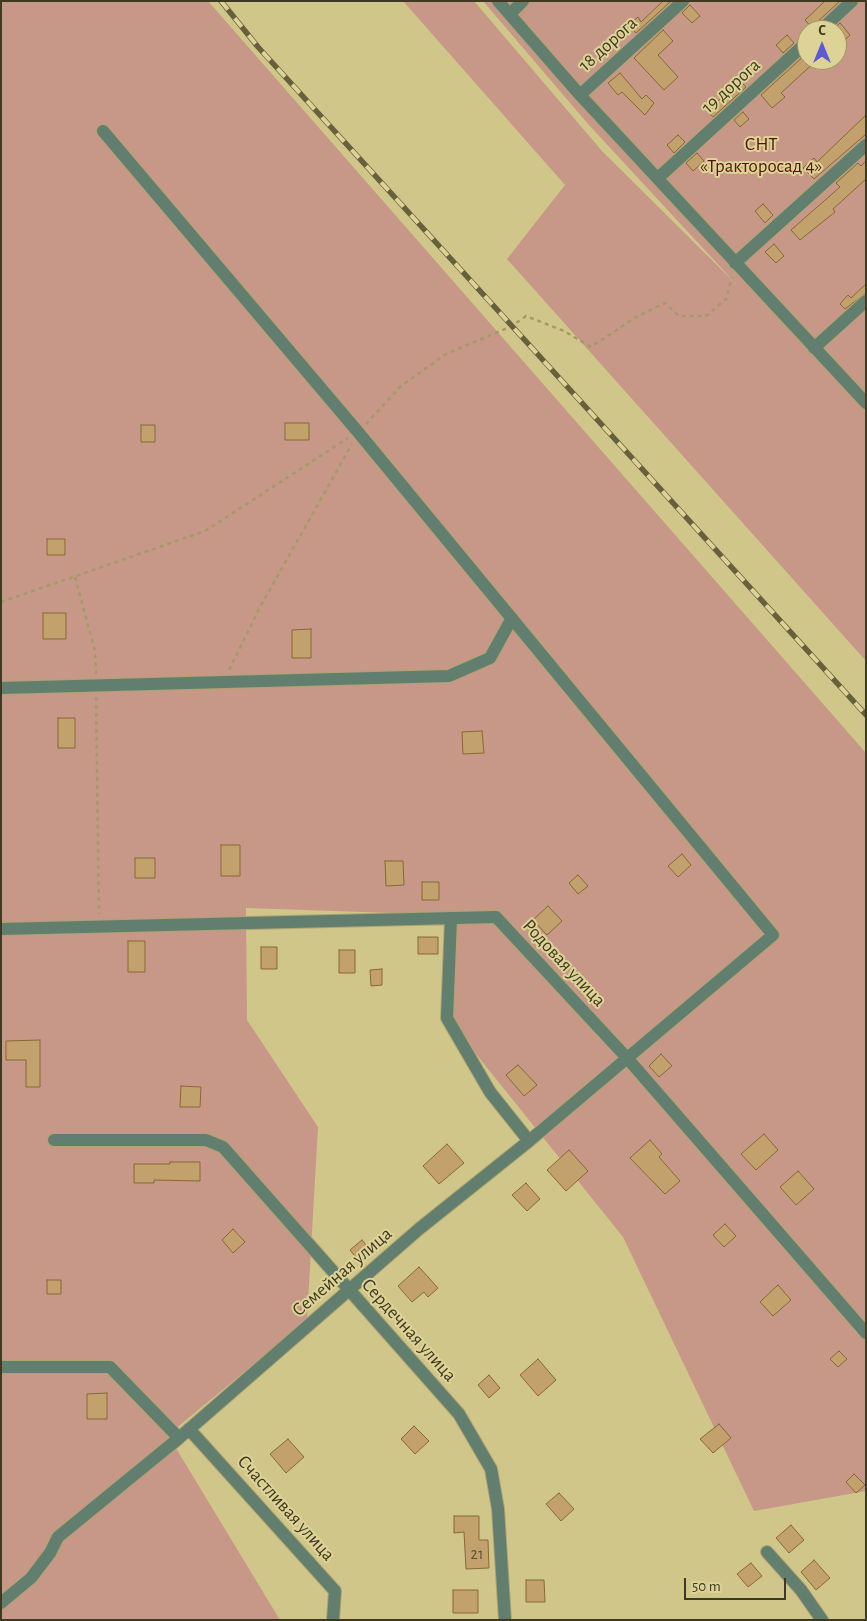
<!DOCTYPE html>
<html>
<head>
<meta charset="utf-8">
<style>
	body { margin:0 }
	#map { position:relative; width:867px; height:1621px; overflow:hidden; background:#d1c689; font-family:"Alegreya Sans",sans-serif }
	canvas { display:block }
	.frame { position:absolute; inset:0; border:2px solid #3e3920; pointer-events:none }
	.north { position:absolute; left:797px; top:20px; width:50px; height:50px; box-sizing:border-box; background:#ded396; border:1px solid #9e9567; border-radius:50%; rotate:0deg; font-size:14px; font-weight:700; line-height:20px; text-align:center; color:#3e3920 }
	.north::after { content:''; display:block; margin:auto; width:18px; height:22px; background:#5c5ad2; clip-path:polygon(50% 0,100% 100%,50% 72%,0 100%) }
	.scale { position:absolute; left:684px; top:1578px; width:102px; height:22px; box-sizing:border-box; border:2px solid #3e3920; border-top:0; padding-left:6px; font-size:15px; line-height:18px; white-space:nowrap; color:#3e3920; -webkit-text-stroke:4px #ded396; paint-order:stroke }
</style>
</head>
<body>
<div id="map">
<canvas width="867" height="1621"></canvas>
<div class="frame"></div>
<div class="north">С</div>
<div class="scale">50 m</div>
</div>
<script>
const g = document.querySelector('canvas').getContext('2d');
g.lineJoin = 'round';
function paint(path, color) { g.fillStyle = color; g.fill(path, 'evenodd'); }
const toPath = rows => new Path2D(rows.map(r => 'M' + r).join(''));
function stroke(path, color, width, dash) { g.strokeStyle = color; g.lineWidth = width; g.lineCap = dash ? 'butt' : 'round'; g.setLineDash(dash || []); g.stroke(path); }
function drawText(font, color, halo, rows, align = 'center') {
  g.font = font + ' "Alegreya Sans",sans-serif'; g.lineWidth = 4; g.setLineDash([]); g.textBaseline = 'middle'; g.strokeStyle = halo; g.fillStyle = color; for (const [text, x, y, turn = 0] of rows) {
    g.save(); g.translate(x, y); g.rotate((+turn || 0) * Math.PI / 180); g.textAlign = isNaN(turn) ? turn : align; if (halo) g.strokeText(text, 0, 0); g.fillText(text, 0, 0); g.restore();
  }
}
paint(toPath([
	[1,1,208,1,866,753,866,1491,754,1511,623,1237,447,1018,451,915,246,908,247,1020,318,1127,307,1320,168,1435,280,1620,1,1620],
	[403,1,474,1,602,151,737,285,588,124,483,1,866,1,866,661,507,259,565,185],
	[807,30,837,30,837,60,807,60]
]), '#c79888');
const building = toPath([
	[663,1,670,2,636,33,629,25,638,17,641,22,663,1],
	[825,1,840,1,815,24,813,29,805,20,825,1],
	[690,5,700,16,692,23,682,13,690,5],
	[840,23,850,35,837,47,837,30,833,30,840,23],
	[663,30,673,41,658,55,678,77,664,90,634,58,663,30],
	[787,35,794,43,783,53,776,45,787,35],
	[805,55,807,60,817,60,781,93,785,97,772,108,761,95,805,55],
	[620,73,642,99,646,95,654,103,645,115,622,92,618,95,608,83,620,73],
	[740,81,746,87,713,117,707,111,740,81],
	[743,112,749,119,740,127,734,120,743,112],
	[866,115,866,134,814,179,803,168,814,158,817,162,866,115],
	[678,135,685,142,674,153,667,145,678,135],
	[697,153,704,161,693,171,686,163,697,153],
	[866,161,866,179,833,209,835,212,800,240,791,230,840,187,836,183,858,163,861,166,866,161],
	[763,204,773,215,765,223,755,211,763,204],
	[774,244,784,256,776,263,765,252,774,244],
	[866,284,866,293,845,309,840,304,848,295,851,298,866,284],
	[285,423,309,423,309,440,285,440,285,423],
	[141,425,155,425,155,442,141,442,141,425],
	[47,539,65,539,65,555,47,555,47,539],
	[43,613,66,613,66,639,43,639,43,613],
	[311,629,311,658,292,658,292,630,311,629],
	[58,718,75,718,75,748,58,748,58,718],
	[482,731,484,753,463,754,462,732,482,731],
	[221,845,240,845,240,876,221,876,221,845],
	[682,854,691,865,678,877,668,866,682,854],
	[135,858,155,858,155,878,135,878,135,858],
	[385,861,403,861,404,885,386,886,385,861],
	[578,875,588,886,578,894,569,883,578,875],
	[422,882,439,882,439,900,422,900,422,882],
	[548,906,562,921,547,935,533,920,548,906],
	[418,937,438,937,438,954,418,954,418,937],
	[128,941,145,941,145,972,128,972,128,941],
	[261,947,277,947,277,969,261,969,261,947],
	[339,950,355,950,355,973,339,973,339,950],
	[382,969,382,985,371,986,370,970,382,969],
	[40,1040,40,1087,26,1087,26,1060,6,1060,6,1041,40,1040],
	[661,1054,672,1066,659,1077,649,1066,661,1054],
	[518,1065,537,1085,524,1096,506,1075,518,1065],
	[181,1086,201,1087,200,1107,180,1107,181,1086],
	[764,1134,778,1150,756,1170,741,1154,764,1134],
	[650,1140,662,1154,659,1157,680,1181,665,1194,630,1158,650,1140],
	[447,1144,464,1163,439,1184,423,1166,447,1144],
	[569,1150,588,1171,566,1191,547,1170,569,1150],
	[170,1162,200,1162,200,1181,154,1180,154,1183,134,1183,134,1164,170,1164,170,1162],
	[798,1171,814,1189,796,1205,780,1187,798,1171],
	[526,1183,540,1199,527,1211,512,1195,526,1183],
	[725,1224,736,1236,724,1247,713,1235,725,1224],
	[233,1229,245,1242,233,1253,222,1240,233,1229],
	[362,1240,370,1250,358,1260,350,1250,362,1240],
	[419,1267,438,1288,428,1297,424,1292,412,1302,398,1286,419,1267],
	[47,1280,61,1280,61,1294,47,1294,47,1280],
	[778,1285,791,1300,773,1316,760,1302,778,1285],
	[839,1351,847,1359,838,1367,830,1359,839,1351],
	[538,1359,556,1380,538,1396,520,1375,538,1359],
	[489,1375,500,1388,489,1398,478,1385,489,1375],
	[107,1393,107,1419,87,1419,87,1394,107,1393],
	[719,1424,731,1438,713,1453,700,1439,719,1424],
	[414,1426,429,1441,415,1454,401,1439,414,1426],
	[288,1439,304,1457,286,1473,270,1454,288,1439],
	[854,1474,865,1485,856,1493,846,1482,854,1474],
	[559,1493,574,1509,561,1521,546,1504,559,1493],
	[454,1516,479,1516,479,1540,488,1540,489,1568,466,1569,464,1532,454,1533,454,1516],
	[791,1525,804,1540,789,1553,776,1538,791,1525],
	[814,1560,830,1578,816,1590,801,1572,814,1560],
	[751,1563,762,1576,748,1587,737,1574,751,1563],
	[526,1580,544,1580,545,1602,526,1602,526,1580],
	[453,1590,478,1590,478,1613,453,1613,453,1590]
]);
paint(building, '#c2a16c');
stroke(building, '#876834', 1);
const minor = toPath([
	[498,1,580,95,866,403],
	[510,14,523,1],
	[821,30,852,1],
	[580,95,683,1],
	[103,131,358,432,773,935,529,1141],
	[658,178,807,42],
	[735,263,866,145],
	[814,348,866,301],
	[1,688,449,676,490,658,512,618],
	[1,929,496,917,628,1059,866,1333],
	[54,1140,206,1140,223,1147,459,1414,491,1469,498,1509,505,1620],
	[1,1367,110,1367,179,1438],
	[189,1429,335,1591,333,1620],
	[767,1552,801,1590,822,1620],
	[1,1603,31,1578,50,1553,58,1537,179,1438,419,1229,529,1141,490,1092,447,1018,451,918]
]);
stroke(minor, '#aea470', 14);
stroke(toPath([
	[366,424,401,386,446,354,512,326,526,316,564,331,591,347,636,317,665,303,679,316,706,316,726,299,732,277],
	[75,577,95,651,96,674],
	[1,602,205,531,348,438],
	[229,670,260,607,352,444],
	[96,697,99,914]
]), '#a39a68', 2.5, [4, 4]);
stroke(minor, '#627e6e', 12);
const rail = toPath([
	[221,1,258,47,866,715]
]);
stroke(rail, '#67603d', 5.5);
stroke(rail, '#ded396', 4, [11]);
drawText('16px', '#5f5333', null, [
	["21",477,1554]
]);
drawText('19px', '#3e3920', '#ded396', [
	["18 дорога",608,44,-42],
	["19 дорога",731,86,-42],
	["Родовая улица",564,963,47],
	["Семейная улица",342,1272,-41],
	["Сердечная улица",409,1330,48],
	["Счастливая улица",286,1508,48]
]);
drawText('19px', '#511400', '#ded396', [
	["СНТ",761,144],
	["«Тракторосад 4»",761,166]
]);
</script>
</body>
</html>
